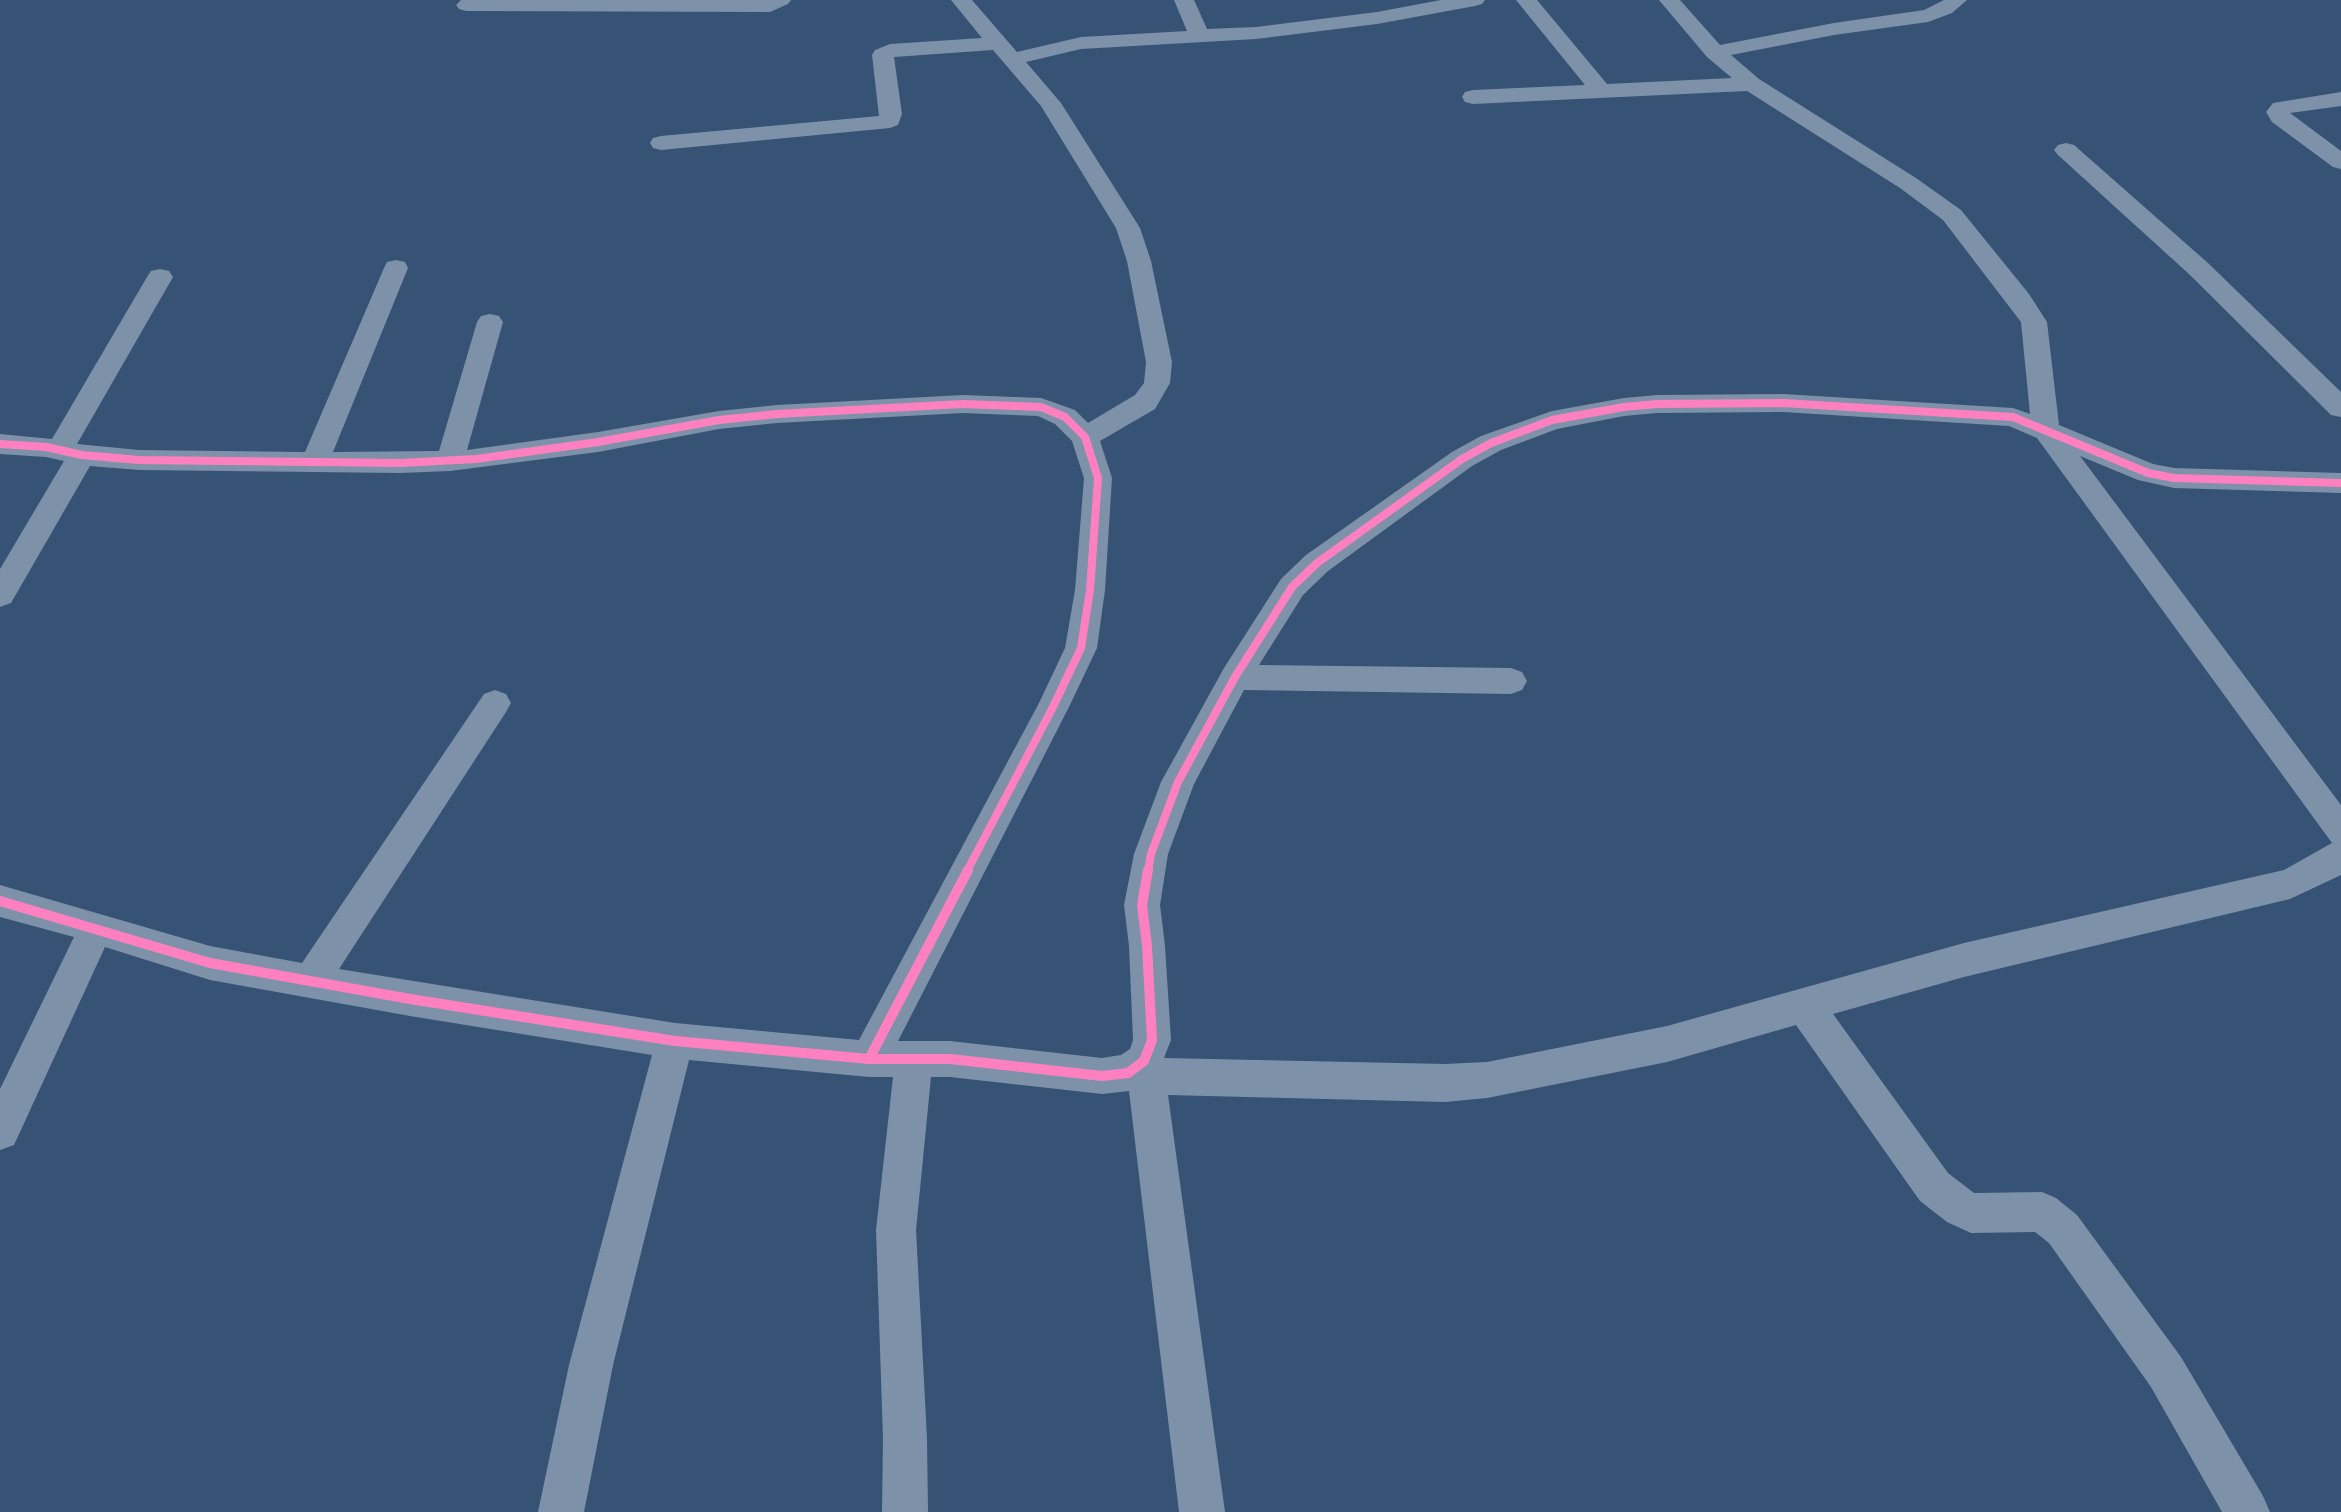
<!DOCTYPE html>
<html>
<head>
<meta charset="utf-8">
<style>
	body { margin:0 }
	canvas { display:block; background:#365274 }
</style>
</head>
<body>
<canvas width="2341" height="1512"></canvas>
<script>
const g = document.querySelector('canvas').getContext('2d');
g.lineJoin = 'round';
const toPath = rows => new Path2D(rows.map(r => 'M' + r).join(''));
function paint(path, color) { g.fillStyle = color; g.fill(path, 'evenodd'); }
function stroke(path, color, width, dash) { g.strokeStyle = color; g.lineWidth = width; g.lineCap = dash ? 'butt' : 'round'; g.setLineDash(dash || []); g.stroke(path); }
paint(toPath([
	[461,0,791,0,788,4,770,12,466,11,459,9,456,5,461,0],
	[951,0,972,0,1017,52,1081,37,1187,31,1174,0,1194,0,1207,29,1256,27,1377,12,1441,0,1485,0,1482,4,1475,6,1377,24,1256,39,1081,49,1026,62,1061,103,1140,228,1151,261,1172,362,1170,383,1155,409,1100,441,1112,478,1105,590,1097,648,1069,707,898,1041,950,1041,1102,1058,1121,1055,1130,1049,1133,1040,1129,946,1124,905,1134,854,1161,782,1224,668,1281,579,1306,555,1452,452,1481,436,1552,411,1624,398,1657,395,1783,394,2013,408,2030,414,2021,322,1943,220,1900,188,1747,91,1473,104,1465,102,1462,97,1465,92,1473,90,1585,85,1516,0,1537,0,1607,84,1732,78,1707,57,1659,0,1680,0,1720,45,1834,23,1924,10,1944,0,1967,0,1952,13,1928,22,1834,35,1731,55,1759,79,1916,178,1961,210,2029,294,2047,322,2059,425,2153,464,2174,468,2341,473,2341,493,2174,488,2138,480,2080,456,2341,805,2341,875,2290,899,1964,977,1833,1014,1948,1173,1974,1193,2042,1192,2056,1198,2077,1215,2181,1357,2263,1496,2270,1512,2222,1512,2151,1387,2049,1243,2035,1232,1971,1233,1947,1222,1920,1201,1796,1025,1667,1062,1487,1098,1445,1102,1168,1095,1225,1512,1179,1512,1129,1091,1102,1094,950,1077,931,1077,916,1230,927,1438,928,1512,882,1512,883,1438,876,1230,893,1077,869,1077,689,1060,613,1365,584,1512,538,1512,569,1365,652,1055,410,1016,210,980,105,947,14,1145,0,1150,0,1089,74,937,0,917,0,885,210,946,302,963,484,694,495,690,506,694,511,703,506,712,339,969,675,1023,859,1040,1039,703,1065,648,1075,590,1084,478,1072,441,1055,424,1038,416,963,413,777,423,719,429,598,452,450,471,400,473,139,470,90,466,11,603,0,607,0,569,64,461,46,457,0,454,0,434,52,439,147,277,151,271,160,269,169,271,173,277,77,444,139,450,305,452,384,268,387,262,396,260,405,262,408,268,333,452,439,451,477,322,481,316,490,314,499,316,503,322,467,450,598,432,719,411,777,405,963,395,1041,398,1075,410,1088,423,1135,395,1144,383,1146,362,1127,261,1116,228,1041,106,993,50,894,57,902,114,898,125,890,128,661,150,653,148,650,143,653,138,661,136,879,116,872,55,875,50,890,44,982,38,951,0],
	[1783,412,2009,426,2037,438,2332,843,2284,870,1964,943,1667,1026,1487,1062,1445,1064,1164,1058,1171,1040,1165,946,1160,905,1168,854,1194,784,1244,690,1511,694,1522,690,1527,681,1522,672,1511,668,1259,665,1303,595,1328,571,1472,466,1501,450,1557,429,1624,416,1657,413,1783,412],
	[2341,92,2341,106,2290,113,2341,151,2341,169,2333,167,2272,122,2266,112,2273,103,2341,92],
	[2066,143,2074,145,2208,263,2341,392,2341,417,2331,415,2190,275,2058,155,2054,150,2058,145,2066,143]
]), '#7d92a8');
stroke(toPath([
	[0,444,46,447,82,455,139,460,400,463,476,459,598,442,719,420,777,414,963,404,1041,407,1065,417,1085,437,1098,478,1090,590,1081,648,1053,707,967,871],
	[1148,871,1151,854,1178,782,1235,677,1292,587,1317,563,1462,459,1491,443,1552,420,1624,407,1657,404,1783,403,2013,417,2148,473,2174,478,2341,483]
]), '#ff80c0', 8);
stroke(toPath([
	[0,901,210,963,410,999,675,1041,869,1059,950,1059,1102,1076,1128,1073,1144,1061,1152,1040,1147,946,1142,905,1148,870],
	[869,1059,968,870]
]), '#ff80c0', 10);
</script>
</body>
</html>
